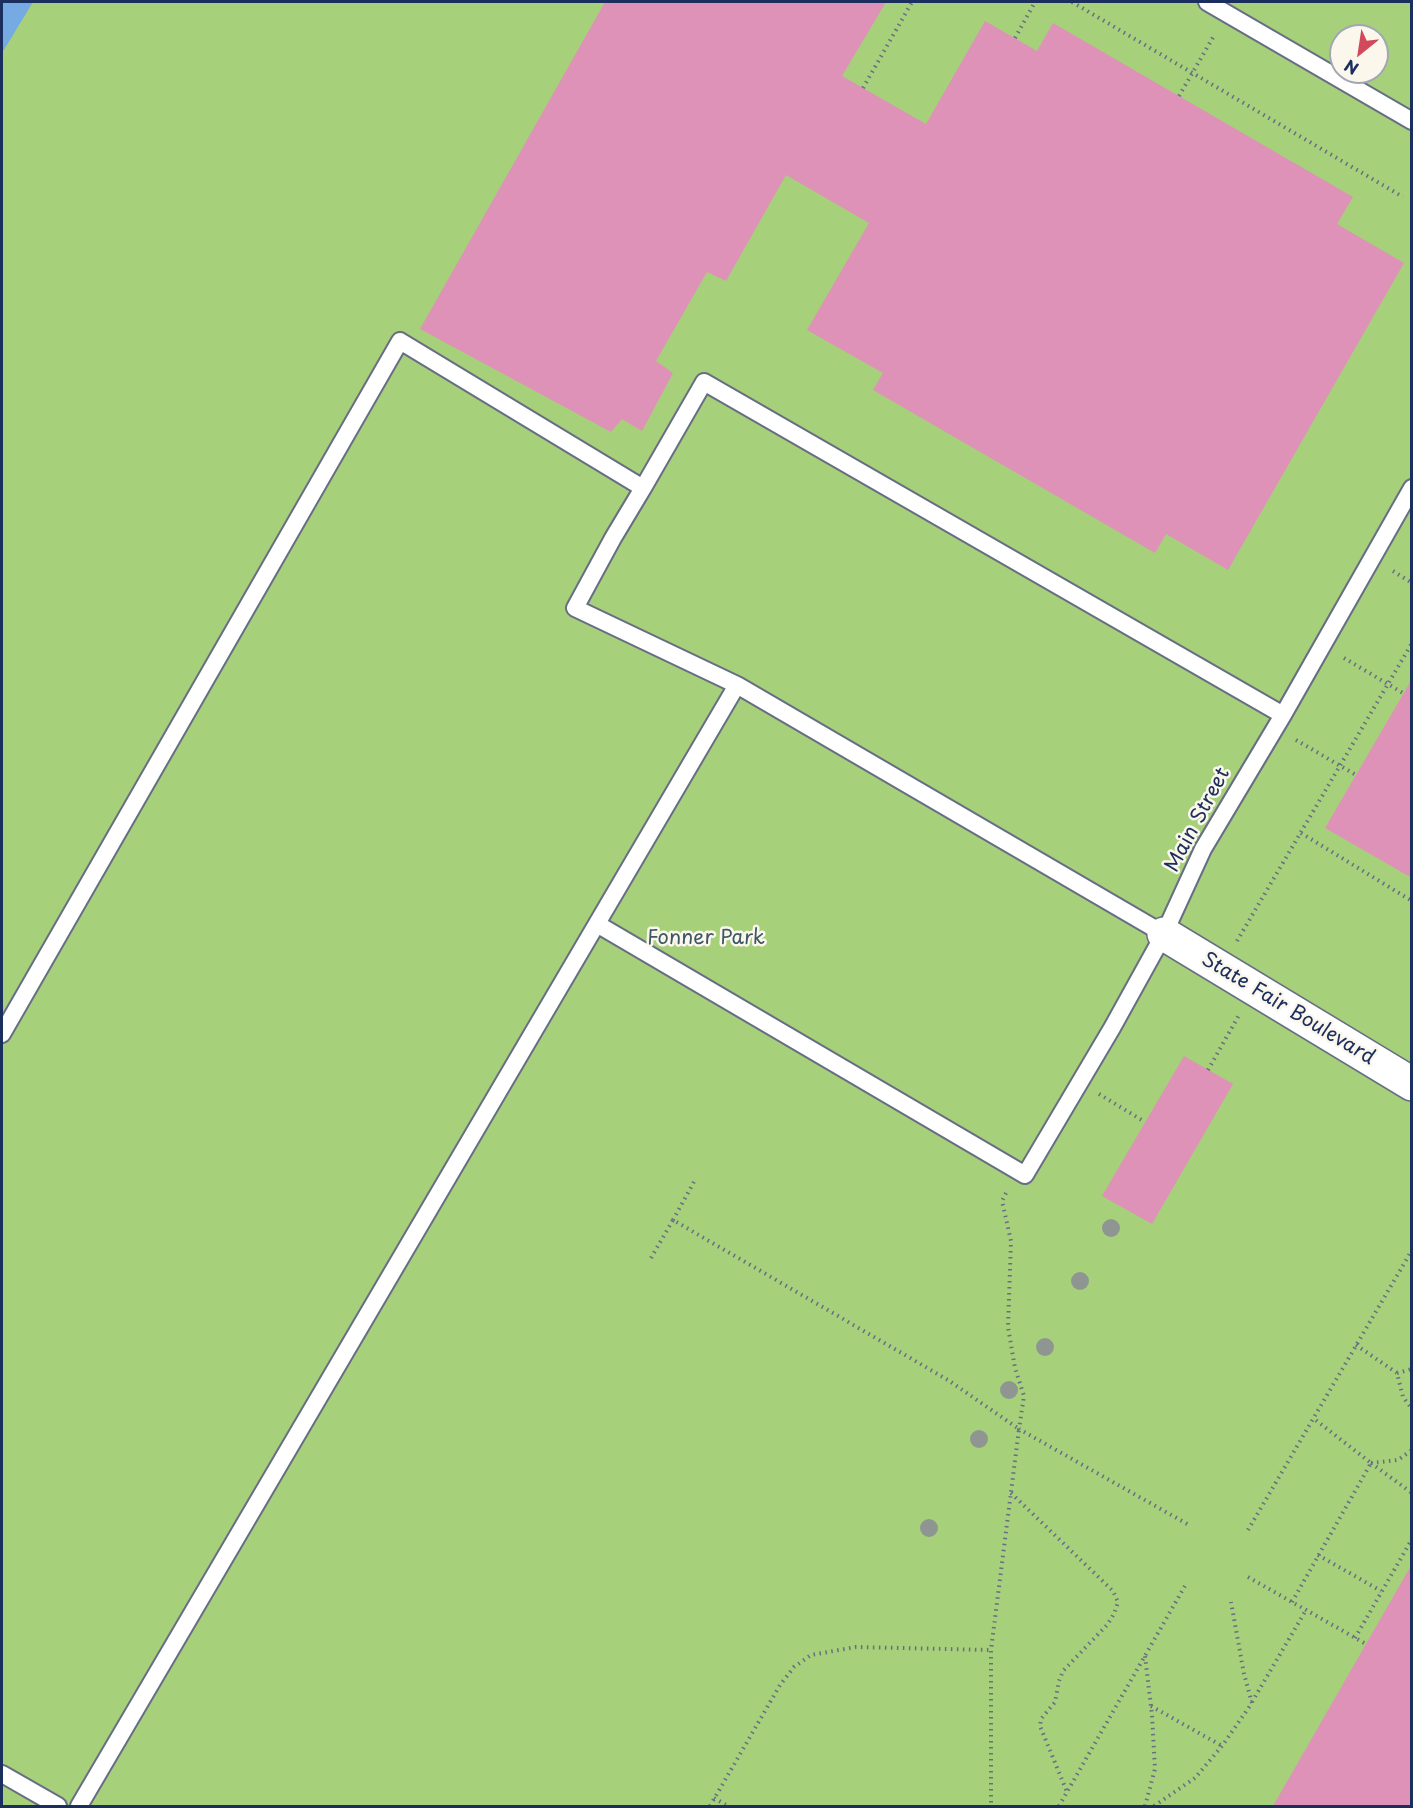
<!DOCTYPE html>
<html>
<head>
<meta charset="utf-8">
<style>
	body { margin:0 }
	#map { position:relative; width:1413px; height:1808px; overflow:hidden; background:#f3e3c8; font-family:"Playpen Sans",sans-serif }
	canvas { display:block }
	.frame { position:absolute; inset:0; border:3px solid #1b2f5e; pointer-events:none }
	.north { position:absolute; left:1329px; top:24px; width:60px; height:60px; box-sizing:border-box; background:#fbf7ec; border:2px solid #a1a7b3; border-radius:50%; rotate:210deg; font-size:16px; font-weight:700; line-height:24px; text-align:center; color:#1b2f5e }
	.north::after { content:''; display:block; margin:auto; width:21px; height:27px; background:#d1495b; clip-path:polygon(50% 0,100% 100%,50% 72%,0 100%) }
</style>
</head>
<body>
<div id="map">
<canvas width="1413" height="1808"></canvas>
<div class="frame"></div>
<div class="north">N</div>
</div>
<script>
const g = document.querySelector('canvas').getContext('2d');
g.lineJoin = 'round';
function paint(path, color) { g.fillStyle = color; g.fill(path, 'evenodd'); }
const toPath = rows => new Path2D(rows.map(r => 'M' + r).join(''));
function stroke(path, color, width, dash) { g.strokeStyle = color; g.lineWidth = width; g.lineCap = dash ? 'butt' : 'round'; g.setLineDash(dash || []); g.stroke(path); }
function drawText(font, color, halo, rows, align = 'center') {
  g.font = font + ' "Playpen Sans",sans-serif'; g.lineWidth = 5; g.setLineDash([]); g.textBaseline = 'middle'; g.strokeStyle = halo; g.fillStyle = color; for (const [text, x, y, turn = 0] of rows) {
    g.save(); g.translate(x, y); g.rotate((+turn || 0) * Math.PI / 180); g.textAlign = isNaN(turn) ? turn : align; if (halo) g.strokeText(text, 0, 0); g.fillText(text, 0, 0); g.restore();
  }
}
paint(toPath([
	[2,2,1411,2,1411,1806,5,1806,2,1804],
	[1341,36,1377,36,1377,72,1341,72]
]), '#a7d07b');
paint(toPath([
	[2,2,33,2,2,53]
]), '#75aae3');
paint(toPath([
	[605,2,886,2,842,76,926,124,985,21,1037,51,1053,23,1353,197,1337,224,1404,263,1228,570,1166,534,1155,553,873,390,883,373,807,330,869,223,786,175,726,281,707,272,656,361,673,373,642,431,622,419,611,432,420,329],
	[1412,679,1412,878,1325,828],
	[1184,1056,1233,1084,1152,1224,1102,1196],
	[1412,1564,1412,1806,1273,1806,1366,1644]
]), '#de92b8');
const service = toPath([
	[1207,2,1412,121],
	[643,488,613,538,575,608,737,685,1164,934],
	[597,924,1025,1175,1112,1028,1164,934,1203,849,1283,715,1412,488],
	[2,1034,400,341,643,488,704,382,1283,715],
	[2,1774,58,1806],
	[79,1806,737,685]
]);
const minor = toPath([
	[1164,934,1412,1084]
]);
stroke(service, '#676e83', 20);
stroke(minor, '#676e83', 36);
stroke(toPath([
	[1072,2,1403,197],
	[1015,38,1035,2],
	[863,88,912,2],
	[1179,96,1215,34],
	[1393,571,1412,583],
	[1344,658,1403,693],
	[1296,740,1356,775],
	[1301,833,1412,901],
	[1237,941,1412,643],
	[1208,1070,1239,1015],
	[1099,1094,1145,1122],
	[1006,1193,1002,1201,1011,1241,1008,1327,1015,1368,1024,1396,1019,1429,1189,1525],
	[673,1220,696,1178],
	[651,1258,673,1220,948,1380,1019,1429,991,1650,991,1806],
	[1356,1345,1397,1373,1403,1397,1412,1409],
	[1397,1373,1412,1369],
	[1371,1463,1412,1493],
	[1371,1463,1398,1460,1412,1450],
	[1011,1493,1113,1591,1118,1602,1114,1614,1107,1625,1063,1671,1059,1681,1055,1702,1041,1719,1040,1726,1067,1792],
	[1248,1530,1412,1250],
	[1318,1555,1381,1591],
	[1248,1577,1366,1644],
	[1292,1602,1371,1463,1313,1418],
	[1355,1638,1412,1539],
	[1252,1702,1306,1610],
	[1151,1706,1222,1746],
	[714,1798,728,1806],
	[710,1806,780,1685,794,1667,811,1655,856,1647,991,1650],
	[1059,1806,1186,1584],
	[1145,1806,1155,1769,1152,1715,1145,1656],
	[1154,1806,1195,1778,1222,1746,1252,1703,1244,1674,1231,1602]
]), '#676e83', 4, [1.5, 4.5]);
stroke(service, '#fff', 16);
stroke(minor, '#fff', 33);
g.fillStyle = '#8f9692';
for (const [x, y] of [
	[1111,1228],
	[1080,1281],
	[1045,1347],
	[1009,1390],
	[979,1439],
	[929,1528]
]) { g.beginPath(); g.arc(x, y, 9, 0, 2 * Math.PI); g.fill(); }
drawText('20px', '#1b2f5e', '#fbf7ec', [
	["Main Street",1198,820,-62],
	["State Fair Boulevard",1288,1009,31]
]);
drawText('20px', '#3e5765', '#fbf7ec', [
	["Fonner Park",706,938]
]);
</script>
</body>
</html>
